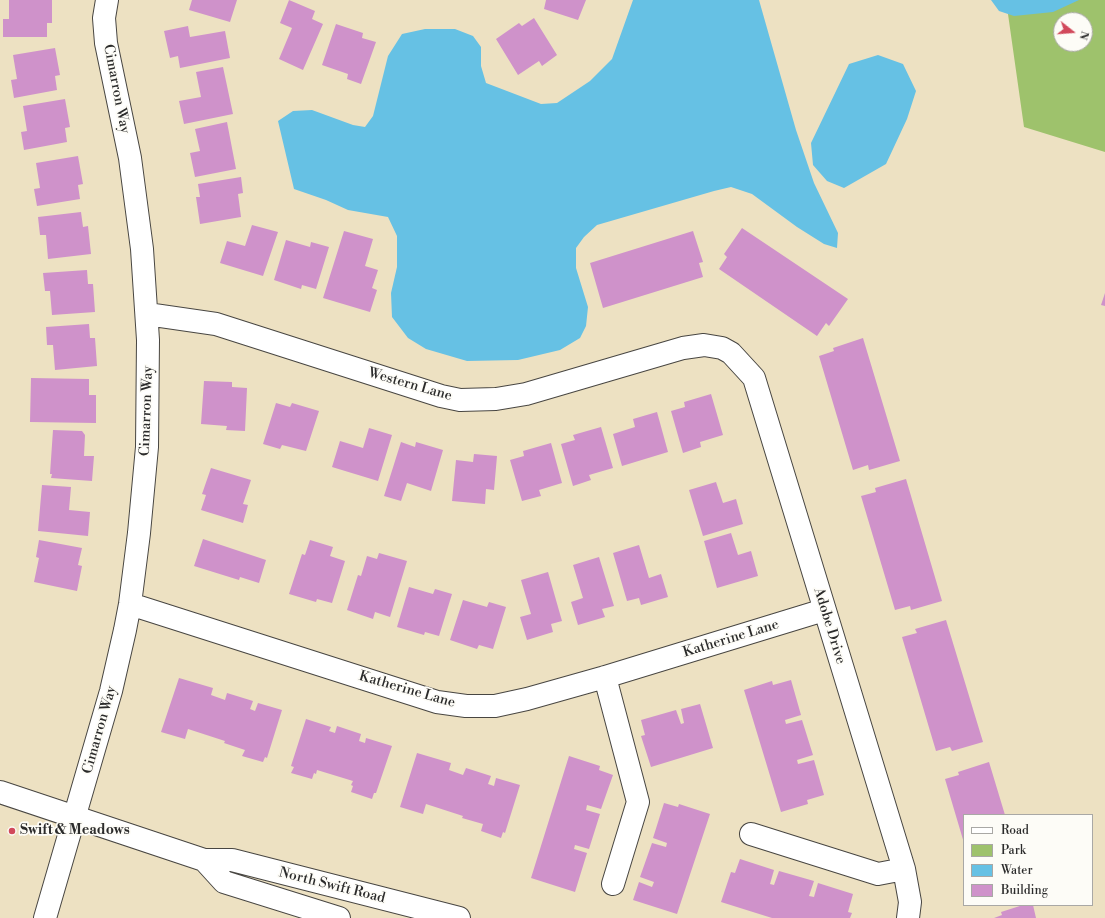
<!DOCTYPE html>
<html>
<head>
<meta charset="utf-8">
<style>
	body { margin:0 }
	#map { position:relative; width:1105px; height:918px; overflow:hidden; background:#ede1c2; font-family:"Libre Bodoni",serif }
	canvas { display:block }
	.legend { position:absolute; left:963px; top:814px; width:130px; height:92px; box-sizing:border-box; background:#fdfcf7; border:1px solid #a9a8a5; margin:0; padding:5px 7px; list-style:none; font-size:12px; color:#2b2b2b }
	.legend li { display:flex; align-items:center; gap:8px; height:20px }
	.legend b { width:20px; border:1px solid #a9a8a5 }
	.north { position:absolute; left:1053px; top:12px; width:40px; height:40px; box-sizing:border-box; background:#fdfcf7; border:1px solid #a9a8a5; border-radius:50%; rotate:107deg; font-size:11px; font-weight:700; line-height:16px; text-align:center; color:#2b2b2b }
	.north::after { content:''; display:block; margin:auto; width:14px; height:18px; background:#d1495b; clip-path:polygon(50% 0,100% 100%,50% 72%,0 100%) }
</style>
</head>
<body>
<div id="map">
<canvas width="1105" height="918"></canvas>
<ul class="legend">
<li><b style="height:5px;background:#fff"></b>Road</li>
<li><b style="height:11px;background:#9ec26c"></b>Park</li>
<li><b style="height:11px;background:#66c1e4"></b>Water</li>
<li><b style="height:11px;background:#cf92ca"></b>Building</li>
</ul>
<div class="north">N</div>
</div>
<script>
const g = document.querySelector('canvas').getContext('2d');
g.lineJoin = 'round';
function paint(path, color) { g.fillStyle = color; g.fill(path, 'evenodd'); }
const toPath = rows => new Path2D(rows.map(r => 'M' + r).join(''));
function stroke(path, color, width, dash) { g.strokeStyle = color; g.lineWidth = width; g.lineCap = dash ? 'butt' : 'round'; g.setLineDash(dash || []); g.stroke(path); }
function drawText(font, color, halo, rows, align = 'center') {
  g.font = font + ' "Libre Bodoni",serif'; g.lineWidth = 3.5; g.setLineDash([]); g.textBaseline = 'middle'; g.strokeStyle = halo; g.fillStyle = color; for (const [text, x, y, turn = 0] of rows) {
    g.save(); g.translate(x, y); g.rotate((+turn || 0) * Math.PI / 180); g.textAlign = isNaN(turn) ? turn : align; if (halo) g.strokeText(text, 0, 0); g.fillText(text, 0, 0); g.restore();
  }
}
paint(toPath([
	[1006,0,1105,0,1105,152,1024,127],
	[1061,20,1085,20,1085,44,1061,44]
]), '#9ec26c');
paint(toPath([
	[633,0,759,0,796,130,814,183,838,233,837,248,824,244,797,227,752,194,731,187,714,191,597,225,584,237,576,248,576,268,588,307,586,326,580,338,560,350,518,360,467,361,426,349,408,338,392,317,391,293,397,267,397,236,388,217,348,210,326,200,294,189,278,121,293,111,312,110,353,125,365,127,373,116,388,56,402,34,425,29,455,29,473,36,481,47,481,66,486,83,541,104,557,103,590,81,612,59],
	[991,0,1079,0,1053,12,1014,16,999,11],
	[878,55,903,64,916,91,907,119,886,164,844,188,827,181,813,165,811,143,849,64]
]), '#66c1e4');
paint(toPath([
	[9,0,52,0,52,23,47,23,47,37,3,37,3,19,9,19],
	[192,0,237,0,230,22,189,10],
	[289,0,315,11,312,19,323,24,303,70,279,59,292,28,280,23],
	[546,0,586,0,578,20,544,9],
	[534,18,557,55,542,66,539,61,518,75,496,39,519,23,522,26],
	[336,24,363,33,362,38,376,42,361,84,347,79,348,74,322,65],
	[188,26,190,37,225,31,230,58,180,68,178,56,170,58,164,31],
	[55,48,60,75,55,76,57,90,14,98,11,80,17,79,13,55],
	[223,67,233,114,184,124,179,101,201,97,196,72],
	[65,99,70,127,65,128,67,142,24,150,21,132,27,131,23,106],
	[227,122,236,169,195,177,190,153,200,151,195,129],
	[78,156,83,184,78,185,80,199,37,206,34,189,40,188,36,163],
	[241,177,243,193,238,194,241,217,200,224,196,197,200,197,198,184],
	[81,212,83,227,88,226,91,254,48,259,46,235,40,235,38,217],
	[252,225,278,232,263,276,220,263,227,241,245,246],
	[742,228,848,299,829,326,826,323,817,336,719,269,727,257,724,254],
	[344,231,373,239,365,266,378,270,372,288,377,290,370,312,323,298],
	[693,231,703,262,699,263,703,277,603,308,590,263],
	[286,240,310,247,311,242,329,247,316,289,302,285,301,289,274,280],
	[87,270,88,284,93,284,95,312,52,315,50,291,45,291,43,273],
	[1105,293,1105,306,1101,305],
	[89,324,90,338,95,338,97,366,55,370,53,345,47,345,46,327],
	[863,338,900,461,869,470,868,465,853,470,819,356,834,351,833,348],
	[31,378,89,379,89,395,96,395,96,423,30,422],
	[204,381,232,382,232,387,247,388,245,431,226,430,227,426,201,424],
	[711,394,723,435,700,442,701,447,683,453,671,411,685,407,684,402],
	[276,403,290,407,292,403,319,411,306,451,282,445,280,449,263,444],
	[657,412,668,452,622,466,613,434,635,427,633,419],
	[601,427,613,468,589,475,591,480,573,486,561,444,575,440,573,435],
	[369,428,392,435,378,481,332,467,340,441,363,448],
	[53,430,82,431,85,435,84,456,94,456,92,481,51,478,52,474,50,474],
	[401,442,415,447,416,442,443,450,431,491,407,483,401,501,384,496],
	[551,443,562,483,539,490,541,496,522,501,510,460,524,456,523,451],
	[474,454,497,456,494,490,486,489,485,504,452,501,456,460,473,462],
	[211,468,251,480,243,504,248,505,243,523,201,510,206,495,202,494],
	[906,479,942,601,911,610,910,606,895,610,861,496,876,492,875,488],
	[716,482,723,503,736,499,743,524,703,536,689,490],
	[42,485,71,487,69,510,90,512,88,536,38,531],
	[731,533,738,555,751,551,758,576,717,588,704,541],
	[203,539,266,560,259,583,240,577,239,580,194,566],
	[39,540,82,548,78,565,82,566,77,591,34,582,39,558,36,557],
	[310,540,333,547,330,556,345,561,332,603,317,599,316,602,289,594,302,554,305,555],
	[639,545,649,578,661,574,668,597,641,605,639,598,627,601,613,553],
	[379,553,407,561,390,617,375,612,373,619,347,610,358,575,361,576,367,556,377,559],
	[599,557,614,606,602,609,605,617,578,625,571,602,583,598,573,565],
	[548,572,562,621,551,624,553,632,527,640,520,617,531,614,521,580],
	[409,587,433,594,435,589,452,594,439,636,425,632,424,635,397,627],
	[463,600,487,607,489,602,506,607,493,649,479,645,477,649,450,640],
	[946,620,983,742,952,751,950,747,936,751,902,637,917,633,915,629],
	[179,678,213,688,211,695,225,700,227,693,253,701,250,709,255,711,258,703,282,710,267,758,265,757,263,762,242,756,245,750,224,743,225,741,188,729,185,739,161,732],
	[791,680,801,715,785,720,786,724,802,720,813,755,797,760,798,764,814,760,824,795,807,800,808,804,781,812,744,690,772,681,773,685],
	[700,704,713,748,651,767,641,736,645,735,641,720,676,710,681,724,684,723,681,709],
	[306,719,331,727,329,731,335,733,337,726,361,734,359,741,365,743,366,738,392,746,376,793,374,793,372,799,351,792,353,786,351,785,353,781,317,770,316,774,314,773,312,779,291,773,294,767,291,766],
	[417,753,451,763,449,770,463,775,466,768,491,776,488,784,494,786,496,778,520,785,505,833,503,832,501,838,481,831,483,824,462,818,463,816,426,804,423,814,400,807],
	[569,756,600,766,599,770,613,775,601,809,587,805,586,810,600,814,589,849,575,845,574,849,587,853,575,892,531,878],
	[989,762,1005,815,964,815,964,843,945,779,959,775,958,772],
	[664,803,678,807,679,804,710,814,677,914,633,900,639,882,652,887,654,882,640,877,652,843,666,847,667,843,653,838],
	[740,859,774,870,770,884,774,885,779,871,814,881,809,896,814,897,818,883,853,894,848,912,852,913,850,918,772,918,721,902,731,872,735,873],
	[1023,905,1033,905,1036,918,994,918,1002,915,1001,912]
]), '#cf92ca');
const minor = toPath([
	[147,314,216,324,441,396,460,400,496,399,526,394,683,348,704,345,722,348,731,353,754,378,904,869,910,902,908,918],
	[130,604,437,702,466,706,495,706,527,699,605,677,824,610],
	[605,677,638,802,613,884],
	[0,792,204,860,232,860,459,918],
	[751,834,878,874,904,869],
	[204,860,224,882,339,918],
	[45,918,111,691,125,630,130,604,139,533,147,447,148,340,142,249,130,158,106,43,104,18,107,0]
]);
stroke(minor, '#484642', 24);
stroke(minor, '#fff', 22);
for (const [x, y, r, color] of [
	[12,831,4,"#d1495b"]
]) { const dot = new Path2D(); dot.arc(x, y, r, 0, 2 * Math.PI); g.fillStyle = color; g.fill(dot); stroke(dot, '#fdfcf7', 1.5); }
drawText('14px', '#2b2b2b', '#fdfcf7', [
	["Cimarron Way",116,89,79],
	["Western Lane",410,385,16],
	["Cimarron Way",147,411,-88],
	["Adobe Drive",829,626,73],
	["Katherine Lane",731,639,-17],
	["Katherine Lane",407,690,16],
	["Cimarron Way",100,730,-74],
	["North Swift Road",332,886,14]
]);
drawText('bold 14px', '#2b2b2b', '#fdfcf7', [
	["Swift & Meadows",20,831]
], 'left');
</script>
</body>
</html>
